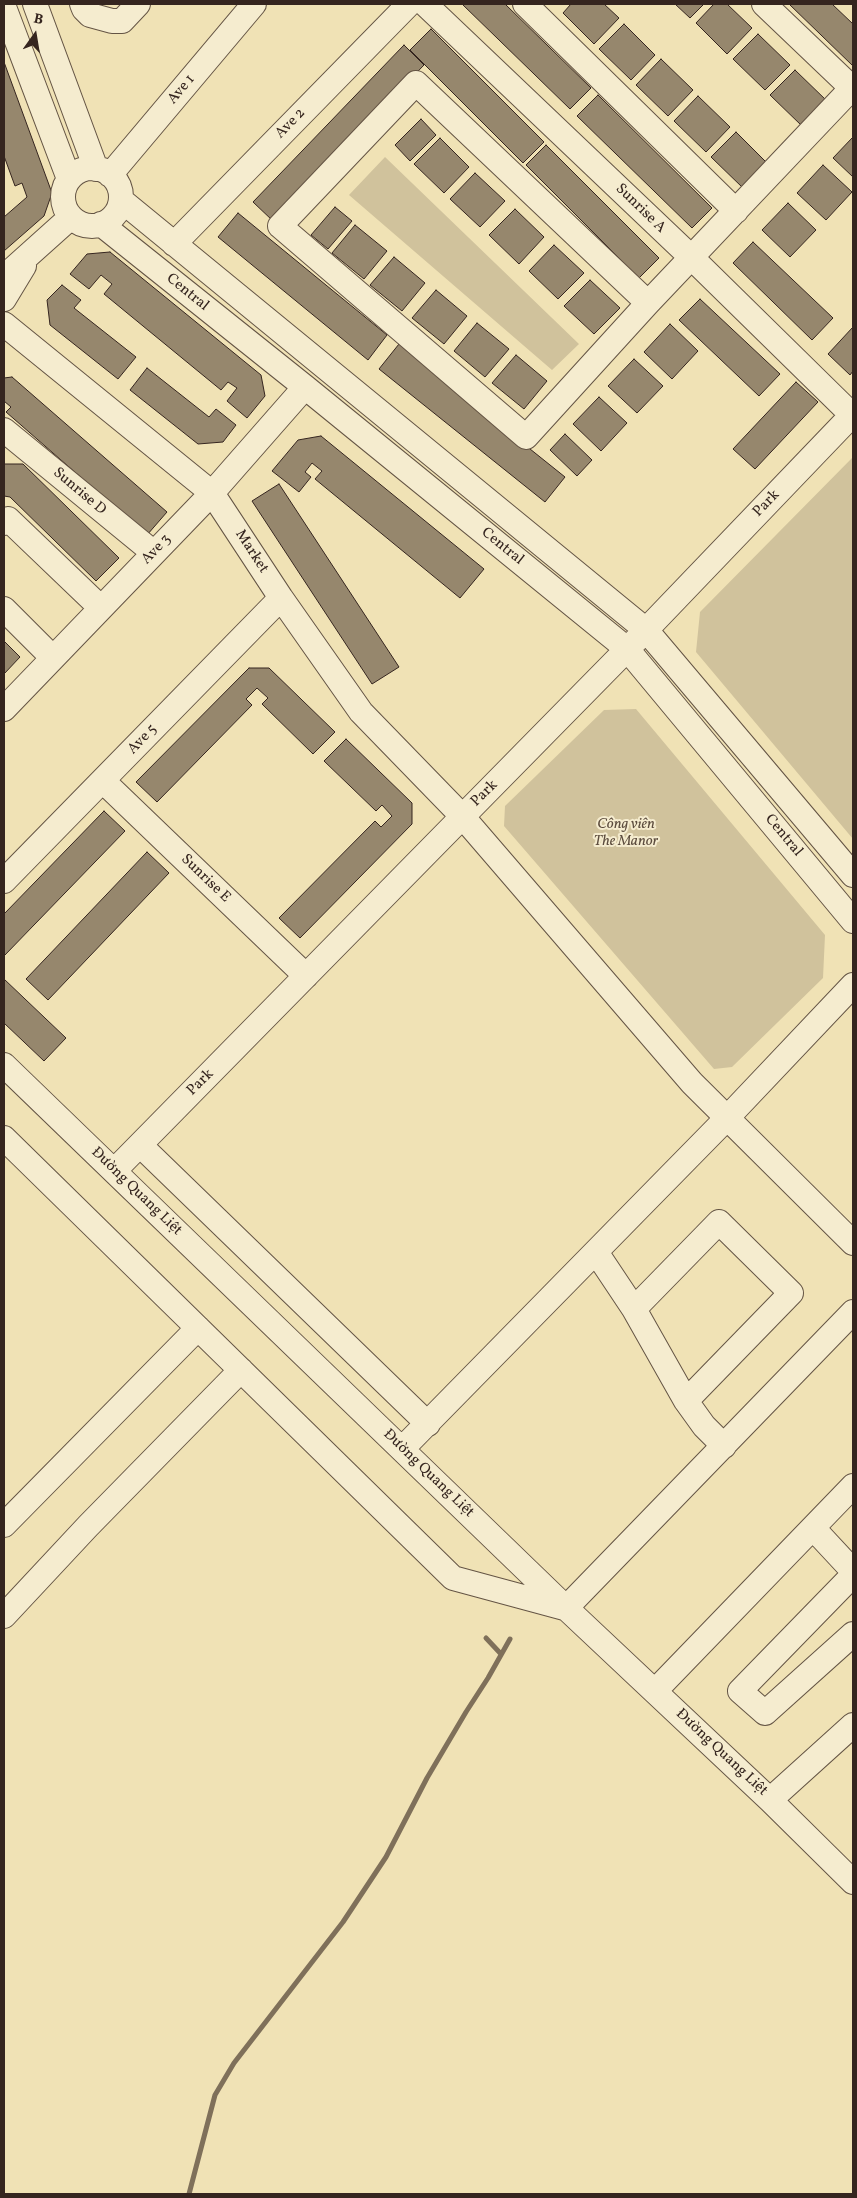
<!DOCTYPE html>
<html>
<head>
<meta charset="utf-8">
<style>
	body { margin:0 }
	#map { position:relative; width:857px; height:2198px; overflow:hidden; background:#f0e2b5; font-family:Vollkorn,serif }
	canvas { display:block }
	.frame { position:absolute; inset:0; border:5px solid #35251f; pointer-events:none }
	.north { position:absolute; left:10px; top:10px; width:50px; height:50px; -webkit-text-stroke:4px #f5eccf; paint-order:stroke; rotate:13deg; font-size:14px; font-weight:700; line-height:20px; text-align:center; color:#35251f }
	.north::after { content:''; display:block; margin:auto; width:18px; height:22px; background:#35251f; clip-path:polygon(50% 0,100% 100%,50% 72%,0 100%) }
</style>
</head>
<body>
<div id="map">
<canvas width="857" height="2198"></canvas>
<div class="frame"></div>
<div class="north">B</div>
</div>
<script>
const g = document.querySelector('canvas').getContext('2d');
g.lineJoin = 'round';
function paint(path, color) { g.fillStyle = color; g.fill(path, 'evenodd'); }
const toPath = rows => new Path2D(rows.map(r => 'M' + r).join(''));
function stroke(path, color, width, dash) { g.strokeStyle = color; g.lineWidth = width; g.lineCap = dash ? 'butt' : 'round'; g.setLineDash(dash || []); g.stroke(path); }
function drawText(font, color, halo, rows, align = 'center') {
  g.font = font + ' Vollkorn,serif'; g.lineWidth = 4; g.setLineDash([]); g.textBaseline = 'middle'; g.strokeStyle = halo; g.fillStyle = color; for (const [text, x, y, turn = 0] of rows) {
    g.save(); g.translate(x, y); g.rotate((+turn || 0) * Math.PI / 180); g.textAlign = isNaN(turn) ? turn : align; if (halo) g.strokeText(text, 0, 0); g.fillText(text, 0, 0); g.restore();
  }
}
paint(toPath([
	[385,157,579,344,552,370,349,195],
	[853,457,853,839,696,652,700,612],
	[636,709,825,935,823,978,732,1067,714,1069,504,826,505,806,604,710]
]), '#d0c29c');
stroke(toPath([
	[486,1638,501,1654],
	[189,2194,215,2095,234,2063,343,1922,386,1857,427,1778,466,1712,488,1678,510,1639]
]), '#7f705a', 5);
const building = toPath([
	[462,4,505,4,591,88,570,109,462,4],
	[571,4,604,4,619,18,594,44,563,13,571,4],
	[675,4,704,4,690,18,675,4],
	[714,4,727,4,752,28,727,54,696,23,714,4],
	[789,4,832,4,853,24,853,66,789,4],
	[624,24,655,55,631,80,599,49,624,24],
	[431,29,544,142,523,163,410,50,431,29],
	[758,34,790,65,765,90,733,59,758,34],
	[404,45,424,65,273,221,253,202,404,45],
	[661,59,693,90,668,116,636,85,661,59],
	[4,62,52,193,44,216,4,251,4,217,27,197,22,183,15,186,4,156,4,62],
	[795,70,827,101,802,126,770,95,795,70],
	[598,95,712,208,692,228,577,116,598,95],
	[698,96,730,127,706,152,674,121,698,96],
	[421,119,436,135,410,161,395,145,421,119],
	[736,132,767,163,743,188,711,157,736,132],
	[853,137,853,177,833,158,853,137],
	[440,138,469,167,444,193,414,164,440,138],
	[546,145,659,258,639,278,526,165,546,145],
	[823,165,852,192,826,220,797,193,823,165],
	[475,173,505,201,480,227,450,199,475,173],
	[788,203,816,230,790,257,762,230,788,203],
	[335,207,352,221,328,249,311,235,335,207],
	[515,209,544,237,519,264,489,235,515,209],
	[238,213,387,335,368,360,218,237,238,213],
	[355,225,387,251,364,279,332,253,355,225],
	[753,242,833,318,812,340,733,263,753,242],
	[554,245,584,273,558,299,529,271,554,245],
	[110,252,261,375,265,396,247,418,227,401,237,388,228,382,221,390,104,294,112,284,101,275,89,289,70,274,87,254,110,252],
	[394,257,425,283,402,311,370,285,394,257],
	[590,280,620,308,594,334,564,306,590,280],
	[62,285,81,300,74,308,136,357,118,379,50,325,47,300,62,285],
	[436,290,467,316,444,344,412,318,436,290],
	[700,299,780,374,759,396,679,320,700,299],
	[477,323,509,349,485,377,454,351,477,323],
	[670,324,698,351,672,379,644,352,670,324],
	[853,327,853,371,850,375,828,354,853,327],
	[399,344,565,477,545,502,379,369,399,344],
	[516,355,547,381,524,409,492,383,516,355],
	[634,359,663,386,637,413,608,386,634,359],
	[147,368,209,417,216,409,236,425,223,442,198,444,130,390,147,368],
	[12,377,167,512,147,535,6,412,11,407,4,401,4,378,12,377],
	[796,382,818,402,755,469,733,449,796,382],
	[599,397,627,423,601,451,573,424,599,397],
	[565,434,592,460,577,476,550,450,565,434],
	[321,436,484,569,460,598,315,479,322,471,312,463,305,472,311,477,299,492,272,471,298,440,321,436],
	[4,464,23,464,119,558,96,581,10,497,4,496,4,464],
	[279,484,399,667,372,684,252,501,279,484],
	[4,641,20,657,4,674,4,641],
	[249,668,269,668,335,732,313,754,262,704,268,698,257,688,246,699,252,705,157,802,136,782,249,668],
	[346,739,412,803,412,824,300,938,279,918,375,821,381,827,392,816,382,805,376,811,324,761,346,739],
	[104,811,125,831,4,956,4,914,104,811],
	[147,852,169,873,48,1000,26,979,147,852],
	[4,979,66,1038,44,1061,4,1023,4,979]
]);
paint(building, '#96876d');
stroke(building, '#35251f', 1);
const minor = toPath([
	[35,4,96,169],
	[82,4,84,9,90,15,112,21,122,21,138,4],
	[425,4,692,258,852,415],
	[525,4,736,211],
	[4,7,69,179],
	'63 197a29 29 0 1 1 58 0a29 29 0 1 1-58 0Z',
	[110,175,254,4],
	[121,200,646,630,853,875],
	[101,224,305,387,627,649,853,921],
	[174,244,409,4],
	[4,277,71,217],
	[4,299,24,266],
	[648,303,416,83,280,226,526,437,648,303,852,88,764,4],
	[4,324,212,493,281,598,361,712,462,816,692,1083,853,1243],
	[4,430,154,553],
	[4,523,8,519,101,608],
	[4,609,53,658],
	[4,709,212,493,305,387],
	[103,781,306,976],
	[4,881,281,598],
	[4,1065,566,1608,770,1800,853,1882],
	[4,1138,453,1578,564,1608],
	[140,1145,428,1424],
	[114,1171,646,630,853,414],
	[596,1252,634,1309,686,1401,704,1426,724,1446],
	[634,1309,719,1222,791,1293,686,1401],
	[402,1449,727,1118,853,985],
	[4,1525,198,1328],
	[813,1528,853,1571],
	[853,1575,740,1691,765,1713,853,1634],
	[566,1608,853,1312],
	[4,1616,88,1526,241,1370],
	[655,1691,853,1486],
	[770,1800,853,1725]
]);
stroke(minor, '#645444', 26);
stroke(minor, '#f5eccf', 24);
drawText('15px', '#35251f', '#f5eccf', [
	["Ave 1",182,90,-50],
	["Ave 2",291,124,-46],
	["Sunrise A",640,209,44],
	["Central",187,293,39],
	["Sunrise D",79,492,40],
	["Park",767,504,-46],
	["Central",502,547,39],
	["Ave 3",157,550,-46],
	["Market",251,552,57],
	["Ave 5",143,740,-46],
	["Park",485,794,-45],
	["Central",783,836,50],
	["Sunrise E",205,879,44],
	["Park",201,1083,-45],
	["Đường Quang Liệt",136,1192,44],
	["Đường Quang Liệt",428,1474,44],
	["Đường Quang Liệt",721,1753,43]
]);
drawText('italic 15px', '#5c4c3e', '#f5eccf', [
	["Công viên",626,825],
	["The Manor",626,842]
]);
</script>
</body>
</html>
